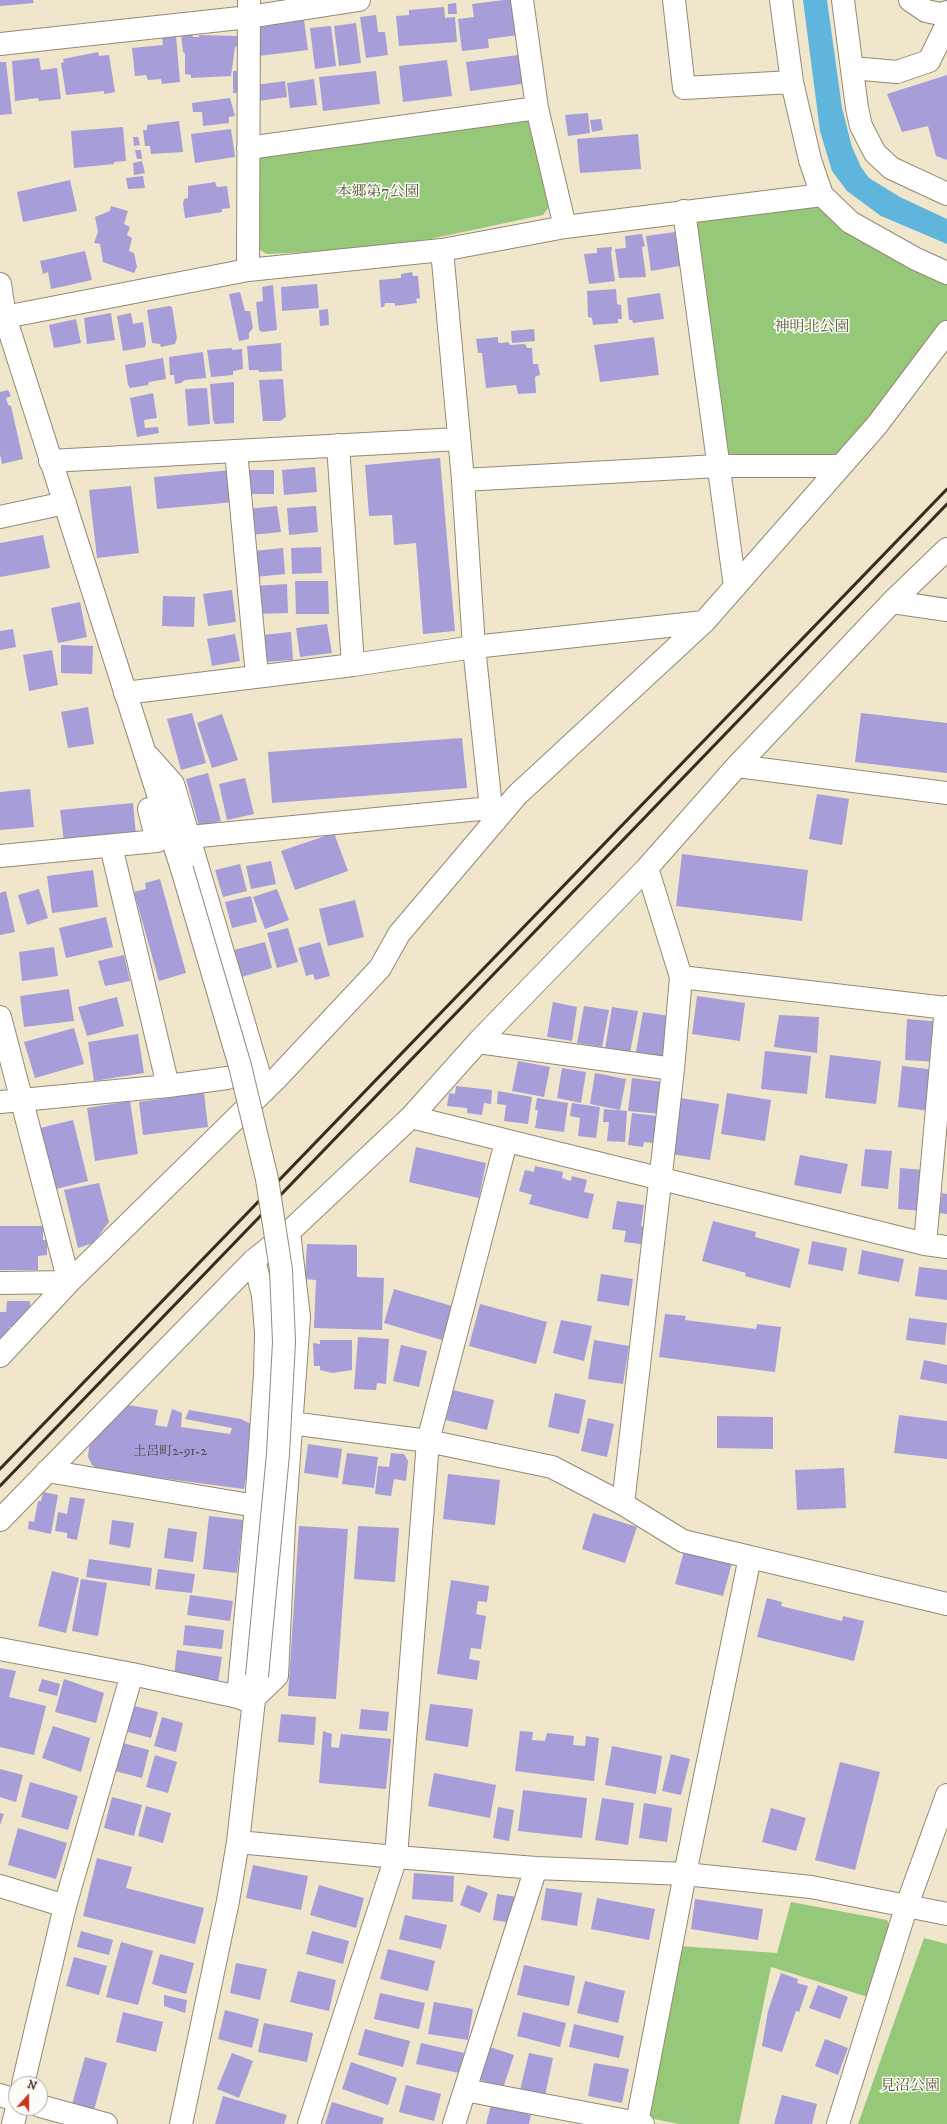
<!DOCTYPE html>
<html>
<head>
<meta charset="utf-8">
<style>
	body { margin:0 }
	#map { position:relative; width:947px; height:2124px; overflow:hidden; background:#f0e6cb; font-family:"IM FELL DW Pica",serif }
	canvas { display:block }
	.north { position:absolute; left:8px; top:2076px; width:40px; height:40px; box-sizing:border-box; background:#fdfcf7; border:1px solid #afa8a0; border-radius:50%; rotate:21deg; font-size:11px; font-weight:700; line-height:16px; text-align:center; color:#3b2a1e }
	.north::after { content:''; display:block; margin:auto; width:14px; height:18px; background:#c8321e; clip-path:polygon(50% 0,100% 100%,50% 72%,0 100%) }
</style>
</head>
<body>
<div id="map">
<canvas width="947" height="2124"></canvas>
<div class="north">N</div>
</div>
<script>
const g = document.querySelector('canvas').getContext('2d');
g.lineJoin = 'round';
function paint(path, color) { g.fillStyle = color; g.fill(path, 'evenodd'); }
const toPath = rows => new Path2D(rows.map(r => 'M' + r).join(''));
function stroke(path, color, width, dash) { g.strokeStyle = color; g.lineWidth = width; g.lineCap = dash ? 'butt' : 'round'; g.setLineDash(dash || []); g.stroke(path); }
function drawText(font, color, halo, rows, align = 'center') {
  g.font = font + ' "IM FELL DW Pica","Noto Serif JP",serif'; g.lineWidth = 3; g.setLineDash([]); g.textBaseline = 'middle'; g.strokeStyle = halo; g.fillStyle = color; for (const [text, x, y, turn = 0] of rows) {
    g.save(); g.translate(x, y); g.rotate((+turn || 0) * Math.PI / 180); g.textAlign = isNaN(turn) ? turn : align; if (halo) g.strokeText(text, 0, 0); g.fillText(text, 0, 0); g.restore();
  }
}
paint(toPath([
	[529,120,551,204,543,215,388,248,267,254,258,249,259,153],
	[822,195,947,273,947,332,841,466,718,466,684,211],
	[791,1902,887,1920,892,1932,868,1997,771,1967,739,2124,679,2124,649,2118,679,1946,777,1953],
	[924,1938,947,1944,947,2124,858,2124]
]), '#95c879');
paint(toPath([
	[803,0,827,0,842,108,852,147,861,167,869,178,900,197,947,219,947,244,881,216,847,191,832,171,820,131]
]), '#5fb5db');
paint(toPath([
	[0,0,33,0,34,3,0,6],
	[504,0,513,0,518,35,488,39,489,48,462,51,458,19,474,17,472,4],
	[456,3,457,14,448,14,448,4],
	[444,7,445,18,455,17,457,42,399,46,396,16,409,15,409,10],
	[376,15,378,32,385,32,388,55,366,58,360,17],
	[304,20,308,50,258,56,255,25],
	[356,23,361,63,339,66,334,26],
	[331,26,336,66,315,69,310,28],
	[181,34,192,34,193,37,199,37,199,35,237,36,237,46,235,47,231,76,191,78,191,75,185,74,185,53,183,52],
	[176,36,180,82,162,84,161,79,148,80,146,75,135,76,132,48,163,45,162,37],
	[98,52,99,56,109,55,115,92,104,94,104,91,66,95,61,63,64,62,63,59],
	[525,54,529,83,470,91,466,62],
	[39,58,41,70,57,68,61,99,39,101,38,98,15,101,12,61],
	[447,60,452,96,403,102,399,66],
	[0,62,6,62,12,114,0,115],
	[233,71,238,71,238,93,233,93],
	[376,71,380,104,323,111,319,77],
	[947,75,947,160,936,156,928,126,902,132,887,94],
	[314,79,317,105,290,108,287,83],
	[285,81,287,97,258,101,256,85],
	[230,98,235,116,229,117,229,123,203,126,202,112,193,112,192,103],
	[588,113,590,133,568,136,565,115],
	[601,119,603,130,592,132,590,120],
	[179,121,183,152,151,154,150,146,145,146,143,130,147,130,147,125],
	[123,127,126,161,114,162,114,164,74,168,71,131],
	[231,129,235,157,195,163,191,134],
	[638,134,641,169,580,173,577,139],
	[133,137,138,137,140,145,134,146],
	[135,150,141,150,142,159,137,159],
	[142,161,145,173,134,175,133,163],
	[143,176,145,188,128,189,126,178],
	[70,180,77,211,23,222,17,192],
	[215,182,217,187,227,186,230,208,222,209,222,212,185,218,183,204,184,199,188,198,188,186],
	[111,206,128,211,124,224,130,227,127,235,132,238,129,251,134,253,137,267,134,273,103,262,100,244,94,243,98,232,95,217,110,211],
	[675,232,680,266,651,271,646,236],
	[642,234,645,246,642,247,646,277,619,278,615,249,626,248,625,236],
	[612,247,611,253,615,281,589,284,584,254,597,253,597,248],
	[85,251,92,280,51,289,48,272,43,274,40,261],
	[412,272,413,276,418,276,420,298,416,299,417,303,395,306,395,303,385,303,384,307,381,307,379,280,401,278,401,274],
	[317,284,319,308,282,311,281,287],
	[273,285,277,330,262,332,259,330,256,302,263,301,262,287],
	[616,289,617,304,621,305,622,319,618,319,618,323,593,325,592,318,588,317,587,291],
	[240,292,245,311,250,311,253,328,249,333,249,339,239,341,229,294],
	[660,293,664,319,633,323,632,320,629,320,627,298],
	[169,306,172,307,177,338,175,344,161,347,160,344,152,343,147,310],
	[328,309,329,325,320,326,319,310],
	[111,313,115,340,87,344,84,318],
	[131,313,133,324,143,322,146,343,145,347,123,351,117,316],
	[76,319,81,343,54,348,49,325],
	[534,329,535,341,512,343,511,331],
	[498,337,498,342,500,343,508,342,510,345,525,344,527,348,532,348,533,364,538,364,540,375,535,377,536,393,518,394,516,385,486,388,482,353,478,353,476,339],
	[654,337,659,375,600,382,594,345],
	[281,343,282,371,259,372,259,370,249,370,247,346],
	[231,348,233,350,242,349,243,369,233,371,233,375,211,377,207,350],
	[203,352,206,378,185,380,181,383,175,384,174,375,170,375,169,357],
	[163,358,166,379,149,382,148,385,130,388,128,385,125,365],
	[283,379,286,417,280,421,263,421,259,380],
	[234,382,234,423,215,424,213,420,210,384],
	[207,388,210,424,188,426,185,389],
	[8,390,11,396,6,398,8,405,11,406,23,459,2,464,0,454,0,392],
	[153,393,157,418,144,420,145,428,158,427,159,433,137,437,130,398],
	[440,458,455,631,423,634,416,543,394,545,392,515,369,516,365,465],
	[315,467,317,492,284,495,282,470],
	[232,470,235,502,157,509,154,477],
	[246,470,274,470,274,494,247,494],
	[131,486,139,553,97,558,89,490],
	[277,506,281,532,251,535,248,509],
	[316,506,318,532,289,535,287,508],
	[43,535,50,568,0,577,0,543],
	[321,547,322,573,292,574,291,548],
	[283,548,285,574,255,577,253,551],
	[295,581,328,581,329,614,296,614],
	[287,584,288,613,254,614,253,586],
	[232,590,236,622,208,626,203,594],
	[163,596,195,597,194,627,162,626],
	[80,602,87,637,58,643,51,608],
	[327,624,332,653,300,657,296,628],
	[13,629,16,647,0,650,0,631],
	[291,632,293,660,264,662,262,635],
	[235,634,240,661,212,666,207,639],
	[61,645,93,646,92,674,61,673],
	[52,650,58,685,29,691,23,655],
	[88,707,94,744,68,748,61,712],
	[192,713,206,763,181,770,167,719],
	[861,713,947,723,947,773,855,762],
	[222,714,238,760,212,768,197,723],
	[462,738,467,788,272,803,268,752],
	[208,773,221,821,199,826,186,779],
	[245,778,254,814,227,820,219,784],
	[30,789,34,827,0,830,0,792],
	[817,794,849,799,842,845,809,839],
	[133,803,136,835,64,842,60,810],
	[334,833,348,871,295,890,281,851],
	[682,854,808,870,802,921,676,906],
	[271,861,276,884,251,889,246,866],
	[240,864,247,891,223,897,215,870],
	[93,870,98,907,52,913,47,876],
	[160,879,186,973,159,981,134,892,146,889,145,883],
	[39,889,48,918,27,925,18,895],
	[277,889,289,920,265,929,253,897],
	[6,891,15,932,0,935,0,893],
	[251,896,257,922,232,928,225,902],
	[355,900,364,937,328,946,319,909],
	[106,917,113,947,66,958,59,928],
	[288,928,298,962,277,968,267,933],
	[265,942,272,968,238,978,230,951],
	[320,942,330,976,315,980,313,974,306,976,298,948],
	[54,947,58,976,22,981,19,952],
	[124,955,130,981,105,986,98,961],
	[69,989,74,1021,24,1027,20,996],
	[697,996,745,1003,740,1041,692,1034],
	[117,997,124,1026,87,1036,78,1007],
	[553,1002,577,1007,572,1041,547,1037],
	[584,1006,609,1010,602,1047,577,1043],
	[612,1007,638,1011,630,1053,605,1049],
	[643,1012,669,1016,663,1056,636,1052],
	[779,1015,819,1017,817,1053,774,1047],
	[907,1019,942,1022,939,1062,905,1060],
	[74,1028,84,1064,35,1078,24,1042],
	[138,1034,144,1073,94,1081,88,1042],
	[765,1051,811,1056,807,1094,761,1089],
	[830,1055,881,1061,876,1104,825,1098],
	[518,1061,550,1067,544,1097,512,1091],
	[902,1066,936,1070,931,1111,898,1107],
	[562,1068,586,1072,581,1103,557,1098],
	[595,1073,626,1079,620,1110,590,1104],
	[632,1078,663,1082,660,1114,628,1111],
	[456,1086,492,1090,491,1104,484,1103,482,1115,467,1113,467,1108,447,1106,449,1093,455,1094],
	[498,1091,532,1097,528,1124,504,1121,506,1105,497,1104],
	[204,1093,208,1127,143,1135,139,1102],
	[727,1093,771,1100,765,1141,721,1134],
	[537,1098,568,1103,564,1132,535,1128,538,1110,535,1110],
	[680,1098,719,1104,710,1160,671,1154],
	[130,1101,138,1154,95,1161,87,1108],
	[572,1103,600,1107,596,1138,578,1136,580,1118,570,1116],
	[604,1109,627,1111,625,1142,607,1141,609,1122,603,1122],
	[632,1113,657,1116,654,1143,644,1142,643,1147,628,1145],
	[73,1120,88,1181,52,1190,36,1129],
	[416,1147,486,1163,479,1198,409,1182],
	[865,1149,892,1151,888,1189,861,1186],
	[800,1155,848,1164,841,1194,794,1185],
	[535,1166,563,1172,562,1178,571,1181,572,1176,587,1180,584,1192,594,1194,588,1219,529,1204,532,1195,519,1191,525,1170,534,1172],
	[900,1168,924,1170,922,1211,898,1209],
	[99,1183,109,1222,93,1243,78,1248,64,1190],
	[942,1193,947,1194,947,1214,939,1213],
	[617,1201,644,1205,641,1226,644,1227,641,1244,624,1242,626,1231,612,1229],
	[713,1221,756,1232,755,1237,800,1249,790,1288,745,1276,746,1273,702,1261],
	[0,1226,43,1226,43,1240,47,1240,47,1255,38,1256,38,1270,0,1270],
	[812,1241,847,1248,843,1271,808,1264],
	[307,1244,357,1245,357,1277,384,1278,382,1330,314,1328,316,1280,305,1279],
	[862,1250,904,1259,899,1282,858,1274],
	[919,1267,947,1270,947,1300,915,1296],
	[601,1274,633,1279,629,1306,597,1301],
	[394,1289,452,1306,442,1340,384,1323],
	[7,1301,30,1301,31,1317,20,1318,19,1327,9,1327,8,1338,0,1338,0,1312,6,1312],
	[480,1304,547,1322,536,1364,469,1346],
	[665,1314,686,1316,685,1320,756,1329,757,1324,781,1327,775,1372,659,1357],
	[909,1318,947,1323,945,1345,906,1340],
	[561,1320,592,1326,584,1361,553,1353],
	[358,1337,389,1339,386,1384,377,1383,376,1390,354,1389],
	[320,1340,352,1340,352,1370,332,1373,320,1370,320,1366,314,1366,313,1343,320,1344],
	[594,1340,629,1346,623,1384,588,1379],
	[401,1345,427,1351,419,1387,393,1381],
	[924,1360,947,1365,947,1384,920,1379],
	[453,1390,494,1400,487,1430,446,1420],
	[555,1393,586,1400,579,1434,548,1427],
	[128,1405,158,1410,155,1425,167,1427,172,1409,182,1413,181,1427,230,1434,232,1428,185,1419,189,1410,241,1419,255,1426,244,1489,100,1470,92,1465,88,1457,89,1447,93,1440],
	[899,1415,947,1421,947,1459,894,1453],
	[717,1416,773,1417,773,1449,717,1448],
	[588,1418,614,1424,607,1457,581,1451],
	[308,1444,342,1449,338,1478,304,1473],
	[347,1453,378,1457,374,1488,342,1484],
	[391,1453,404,1454,408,1461,406,1481,394,1479,391,1496,375,1494,378,1466,389,1467],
	[844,1468,846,1508,797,1510,795,1470],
	[448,1474,500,1480,495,1525,443,1519],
	[43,1492,58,1495,51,1534,28,1529,29,1521,34,1522,38,1501,41,1501],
	[70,1497,85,1499,77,1540,67,1538,67,1533,55,1531,58,1512,67,1514],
	[593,1513,637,1527,625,1563,582,1549],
	[209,1516,243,1520,237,1573,203,1569],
	[112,1520,134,1523,130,1548,109,1544],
	[299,1526,348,1529,336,1699,288,1696],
	[358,1526,399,1528,395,1582,354,1579],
	[168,1528,197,1532,193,1562,164,1558],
	[684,1551,732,1563,723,1596,675,1584],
	[89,1559,152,1568,150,1586,86,1577],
	[158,1569,195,1574,192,1593,155,1589],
	[52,1571,79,1578,66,1633,38,1626],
	[81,1579,107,1583,98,1636,72,1631],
	[451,1580,489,1586,487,1602,478,1601,476,1614,486,1616,481,1649,471,1648,469,1659,480,1661,477,1680,437,1674],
	[190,1595,233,1601,230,1621,187,1615],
	[767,1598,782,1602,781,1606,842,1621,843,1616,864,1621,854,1661,757,1637],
	[185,1625,224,1630,222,1649,183,1645],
	[177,1650,222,1657,218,1682,174,1676],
	[0,1668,16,1671,9,1697,46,1706,34,1755,0,1747],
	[42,1679,60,1684,57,1696,38,1691],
	[64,1679,104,1693,96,1723,55,1712],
	[430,1704,473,1709,468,1747,425,1740],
	[131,1705,158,1712,151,1738,124,1731],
	[361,1709,389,1712,387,1731,359,1729],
	[281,1714,316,1717,314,1745,278,1742],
	[162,1717,183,1723,176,1752,154,1746],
	[53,1726,90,1738,81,1772,42,1758],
	[323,1731,332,1734,331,1747,339,1748,341,1734,391,1739,386,1789,319,1783],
	[520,1731,533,1732,532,1740,545,1741,547,1733,574,1736,573,1745,585,1746,586,1736,599,1738,594,1781,515,1771],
	[123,1743,149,1750,142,1778,115,1771],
	[612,1746,662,1756,656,1794,605,1785],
	[671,1754,690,1759,681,1795,662,1791],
	[155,1755,177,1762,168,1793,146,1787],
	[840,1762,880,1772,855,1870,815,1860],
	[0,1769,23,1775,16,1802,0,1797],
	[434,1773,496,1785,490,1818,428,1806],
	[30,1782,78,1796,68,1830,21,1817],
	[523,1790,587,1798,582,1838,518,1831],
	[112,1797,142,1805,134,1836,104,1828],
	[602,1798,634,1803,628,1845,595,1840],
	[644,1803,672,1808,667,1842,639,1838],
	[146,1806,171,1813,163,1843,138,1836],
	[498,1807,514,1810,509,1841,493,1838],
	[771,1808,806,1818,796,1851,762,1842],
	[0,1813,4,1814,0,1825],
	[18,1828,67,1843,56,1879,8,1865],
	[97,1858,132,1867,126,1888,204,1908,195,1944,83,1916],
	[253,1865,308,1876,301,1910,246,1898],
	[414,1873,454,1876,453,1902,412,1899],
	[319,1885,364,1898,356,1928,310,1915],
	[467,1885,488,1893,480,1913,460,1905],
	[546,1888,582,1893,577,1926,541,1920],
	[497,1894,517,1897,513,1923,493,1920],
	[597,1898,655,1909,649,1940,591,1929],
	[695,1899,763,1909,758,1940,691,1929],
	[405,1915,447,1925,441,1949,399,1939],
	[81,1931,113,1940,109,1955,77,1947],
	[312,1931,349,1941,343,1964,306,1954],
	[121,1942,153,1951,138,2005,106,1997],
	[388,1949,435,1961,428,1991,380,1979],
	[160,1954,194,1963,186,1994,152,1984],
	[74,1957,107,1966,99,1995,66,1986],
	[236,1963,267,1969,260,2000,230,1993],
	[524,1965,575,1976,569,2006,517,1995],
	[298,1971,336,1980,329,2011,290,2002],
	[781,1973,798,1979,797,1983,808,1986,799,2012,796,2011,782,2052,762,2046,768,2011],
	[585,1981,625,1991,618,2023,577,2013],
	[818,1985,848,1997,840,2019,809,2008],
	[380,1993,425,2003,419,2029,374,2019],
	[164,1995,187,2000,185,2013,164,2006],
	[434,2002,473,2009,468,2040,428,2034],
	[225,2010,259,2019,252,2048,218,2039],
	[123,2012,163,2022,156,2052,116,2042],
	[523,2012,566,2023,560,2047,517,2036],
	[264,2023,313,2033,307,2062,258,2052],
	[574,2024,624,2036,619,2058,569,2047],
	[365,2029,410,2041,403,2067,358,2055],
	[825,2039,848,2048,838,2075,815,2066],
	[421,2043,464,2053,459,2073,416,2064],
	[490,2047,514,2055,503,2088,480,2080],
	[232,2053,253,2061,239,2098,217,2089],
	[529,2053,553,2058,545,2096,520,2090],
	[85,2057,107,2063,94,2110,72,2104],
	[351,2062,397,2078,388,2105,342,2089],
	[594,2063,629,2069,622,2103,588,2096],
	[406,2085,441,2094,434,2121,399,2112],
	[782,2095,817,2104,812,2124,774,2124],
	[223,2096,287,2115,284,2124,215,2124],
	[332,2102,384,2118,382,2124,325,2124],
	[491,2105,531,2115,529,2124,486,2124]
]), '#a79dd9');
const minor = toPath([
	[522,0,537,108,565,227],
	[674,0,684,88,792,82],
	[781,0,792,82,810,160,822,195,850,222,916,259,947,273],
	[843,0,857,108,861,126,875,153,891,168,947,194],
	[910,0,926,11,940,14,947,12],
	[0,44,249,17,359,0],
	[852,68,897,72,929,61,947,24],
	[248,148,537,108],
	[684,211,735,587],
	[442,250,463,480,474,647,491,808,496,820],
	[248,270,249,0],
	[0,284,5,317,182,869],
	[0,318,248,270,442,250,565,227,822,195],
	[338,445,353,665],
	[236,451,257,676],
	[50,461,458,439],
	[463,480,718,466,841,466],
	[0,517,65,503],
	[892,602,947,610],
	[125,693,353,665,474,647,704,622],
	[149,757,173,784,264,1091],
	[737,766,947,793],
	[189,837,491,808],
	[111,846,168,1086],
	[0,856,157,841,149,809],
	[681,977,947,1008],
	[0,1017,69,1282,0,1283],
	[478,1042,673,1069],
	[0,1102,168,1086,227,1078],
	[411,1117,925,1244,947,1247],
	[925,1244,946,1007],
	[0,1356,69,1282,276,1079,380,968,399,934,517,795,704,622,877,425,947,332],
	[291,1423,428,1441,552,1467,623,1504,683,1541,947,1604],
	[47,1471,256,1506],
	[623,1504,673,1069,681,977,647,868],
	[0,1520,254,1260,289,1232,411,1117,478,1042,647,868,737,766,892,602,947,549],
	[0,1649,132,1674,238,1697,251,1702],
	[238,1697,256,1506,265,1374,266,1333,263,1295,254,1260],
	[255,1697,277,1676,284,1525,299,1317,289,1232],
	[238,1842,396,1857,536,1868,685,1874,811,1887,947,1914],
	[0,1886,65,1906],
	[23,2084,65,1906,132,1674],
	[465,2090,643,2124],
	[0,2095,16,2100],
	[40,2106,106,2124],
	[637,2123,685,1874,750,1557],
	[13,2124,17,2108],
	[181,2124,228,1901,238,1842,256,1682],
	[309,2124,396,1857,428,1441,506,1142],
	[454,2124,536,1868],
	[838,2124,907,1905,947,1795]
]);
stroke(minor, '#968874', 24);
stroke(minor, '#fff', 22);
stroke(toPath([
	[0,1469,947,489],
	[0,1486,947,504]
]), '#3b2a1e', 3);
const minorBridge = toPath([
	[182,869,240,1066,267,1179,281,1270,284,1342,278,1454,257,1676]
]);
stroke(minorBridge, '#968874', 24, []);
stroke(minorBridge, '#fff', 22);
drawText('13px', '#56474d', null, [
	["土呂町2-91-2",170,1452]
]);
drawText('15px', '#565939', '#fdfcf7', [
	["本郷第7公園",378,193],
	["神明北公園",812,328],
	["見沼公園",910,2087]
]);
</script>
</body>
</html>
